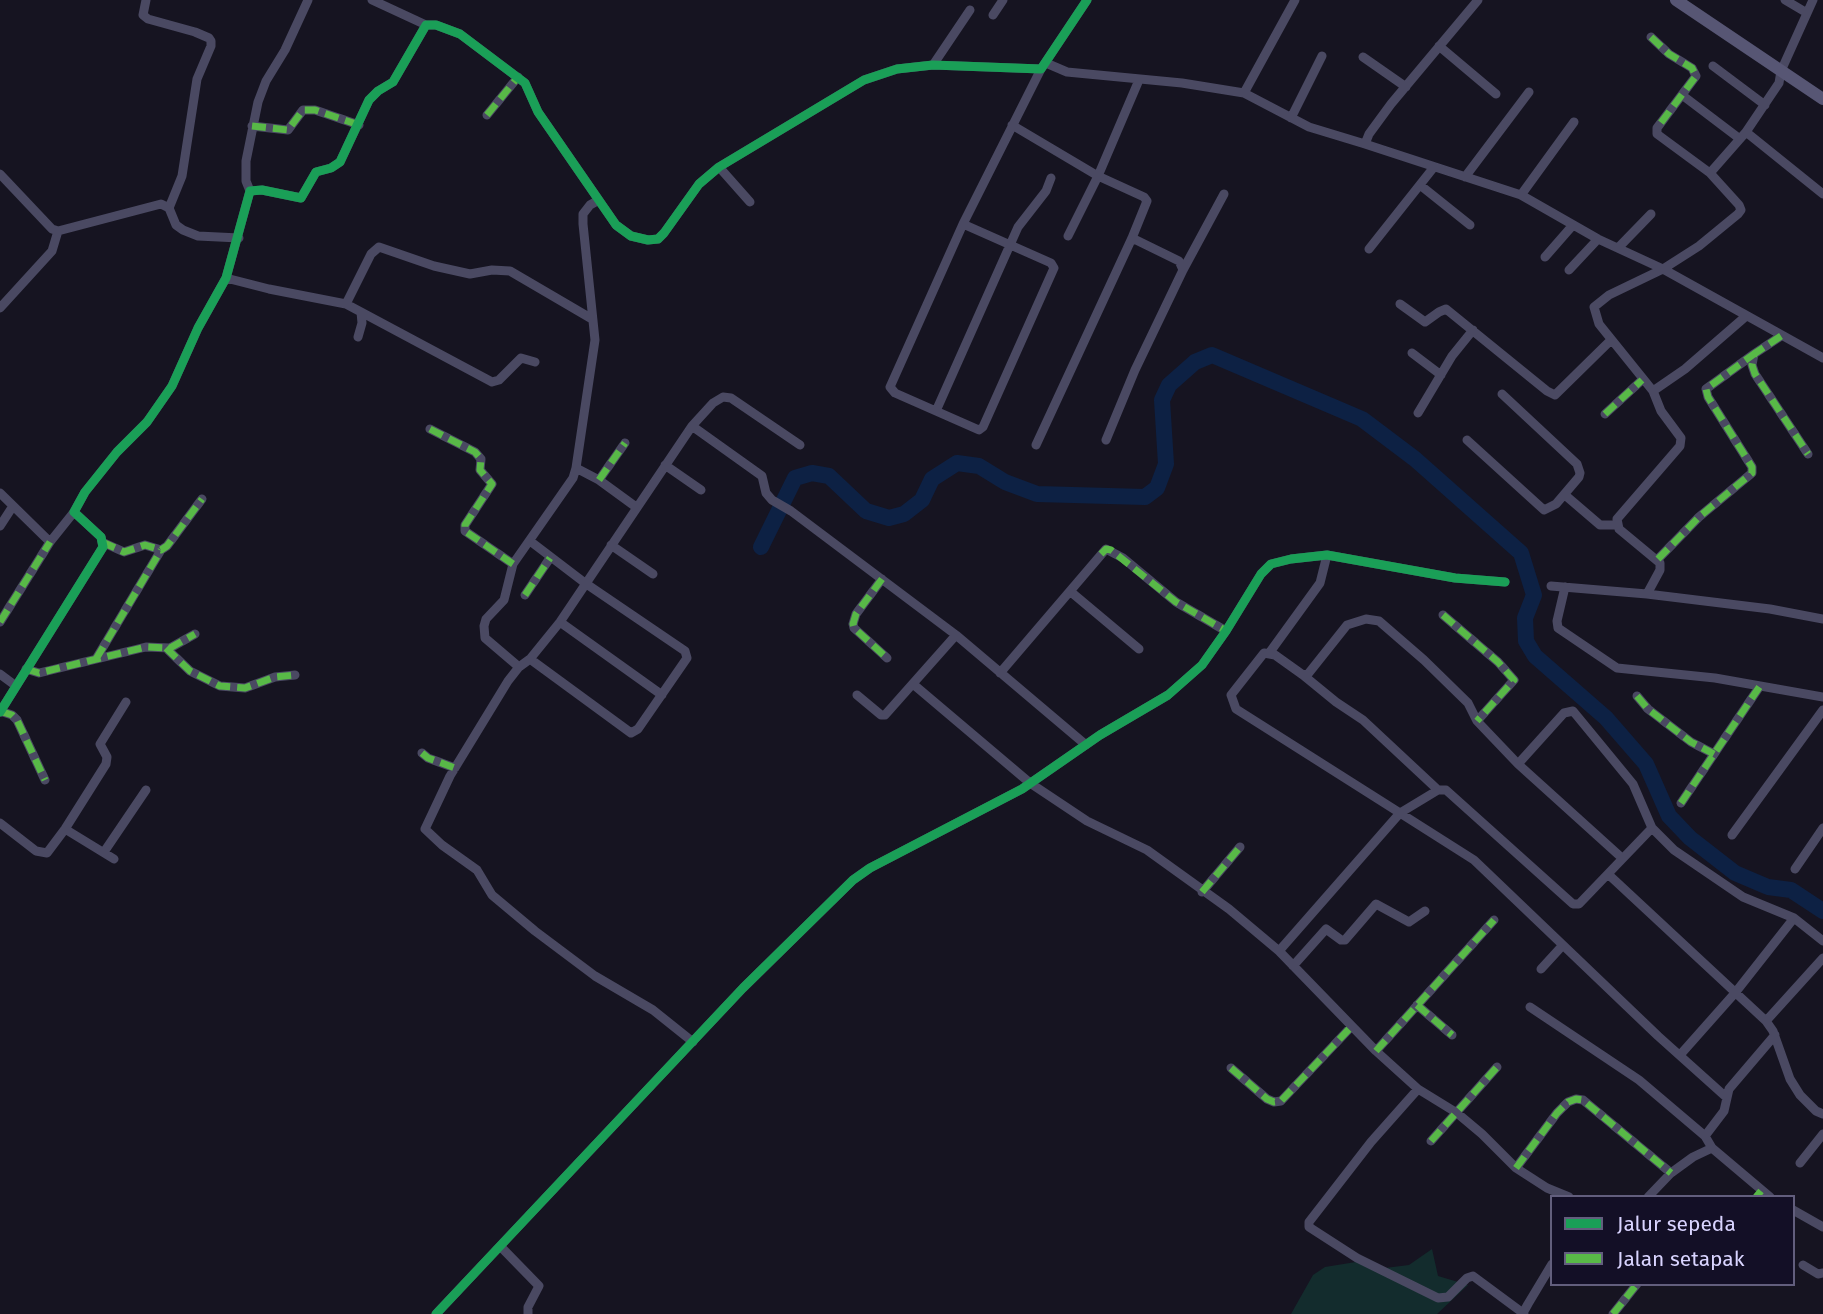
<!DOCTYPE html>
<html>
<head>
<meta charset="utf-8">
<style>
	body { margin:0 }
	#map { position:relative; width:1823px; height:1314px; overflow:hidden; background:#161421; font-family:"Fira Sans",sans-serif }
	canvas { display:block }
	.legend { position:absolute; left:1550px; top:1195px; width:245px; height:91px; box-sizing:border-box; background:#130f26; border:2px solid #625e7d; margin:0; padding:9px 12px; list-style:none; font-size:21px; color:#d9d4ff }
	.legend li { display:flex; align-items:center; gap:14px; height:35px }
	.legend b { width:35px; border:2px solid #625e7d }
</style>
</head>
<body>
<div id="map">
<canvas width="1823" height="1314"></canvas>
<ul class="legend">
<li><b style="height:9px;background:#1a9f57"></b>Jalur sepeda</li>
<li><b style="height:9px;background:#58b947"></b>Jalan setapak</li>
</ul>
</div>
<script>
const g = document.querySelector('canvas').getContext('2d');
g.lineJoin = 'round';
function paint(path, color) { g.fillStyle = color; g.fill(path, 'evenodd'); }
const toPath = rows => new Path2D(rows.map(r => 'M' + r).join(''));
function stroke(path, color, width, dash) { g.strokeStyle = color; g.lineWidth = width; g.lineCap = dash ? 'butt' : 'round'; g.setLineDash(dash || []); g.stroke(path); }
paint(toPath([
	[1432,1249,1438,1276,1468,1285,1437,1314,1291,1314,1313,1275,1325,1267,1362,1261,1385,1268,1409,1265]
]), '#132c2d');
stroke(toPath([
	[761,547,795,478,812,473,829,476,866,511,889,518,904,514,922,500,932,479,957,463,979,466,1005,482,1037,494,1145,497,1157,488,1166,464,1162,400,1169,385,1195,362,1212,355,1362,419,1415,459,1521,553,1534,595,1525,618,1526,641,1535,656,1606,718,1646,764,1669,816,1690,838,1735,873,1768,887,1791,890,1823,911]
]), '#0d2144', 16);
stroke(toPath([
	[146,0,143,15,148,19,195,32,209,38,211,41,211,46,197,79,182,176,169,208],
	[372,0,426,25],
	[1478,0,1391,104,1369,134,1365,144,1521,195,1598,239,1663,269,1823,358],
	[1785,0,1807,13],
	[993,15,1003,0],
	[1651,37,1669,54,1692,68,1696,76,1657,128,1657,134,1710,173],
	[1439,46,1496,94],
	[1363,57,1406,87],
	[1046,63,1067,72,1182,83,1244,93,1309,127,1365,144],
	[933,65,970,10],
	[1713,66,1765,105],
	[1244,93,1295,0],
	[1682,95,1740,139],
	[487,115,518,77],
	[1291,118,1322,56],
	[1012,125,1098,176,1144,197,1147,201,1132,238,1036,445],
	[252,126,288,130,303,110,315,110,359,125],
	[1746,132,1823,194],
	[719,167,750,202],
	[0,174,52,229,58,231,161,204,169,208,176,225,183,230,198,236,239,238],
	[1465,177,1529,92],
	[1420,185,1470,225],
	[250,191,246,181,246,161,258,102,266,81,285,50,308,0],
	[1521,195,1574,122],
	[963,224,1051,263,1054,268,983,427,979,430,895,393,890,387,963,224,1041,69],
	[1068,236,1098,176,1139,80],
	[1618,248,1651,214],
	[1369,249,1434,167],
	[1545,257,1573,225],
	[1183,270,1224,194],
	[1569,270,1598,239],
	[226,278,269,289,346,304,361,312,362,323,358,337],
	[346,304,371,254,379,247,434,266,470,274,492,270,510,271,592,319],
	[1400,304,1425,322,1439,312,1446,309,1547,391,1555,395,1611,340],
	[0,308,52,251,58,231],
	[361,312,492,382,499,380,521,358,535,362],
	[1781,336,1754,354,1752,365,1755,374,1808,454],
	[1412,353,1441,375],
	[1653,391,1685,369,1745,317],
	[936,411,1018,227,1046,191,1051,178],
	[1418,413,1452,356,1473,330],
	[1605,414,1642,380],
	[692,426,713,403,723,397,731,398,800,445],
	[430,429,475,452,481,459,480,470,492,484,465,525,465,531,513,564],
	[1106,440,1135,370,1183,270,1179,261,1132,238],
	[1467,440,1544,510,1556,504,1579,477,1580,473,1577,464,1502,394],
	[665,465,701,490],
	[576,468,599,480,636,507],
	[599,480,625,443],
	[0,493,50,542],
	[1565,495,1600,525,1616,525],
	[0,526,13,506],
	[530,541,585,583,685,651,687,658,638,729,631,733,530,659],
	[102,542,124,552,145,545,161,550,167,546,202,499],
	[611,545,653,574],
	[1658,559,1699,517,1752,473,1752,467,1708,397,1706,389,1754,354],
	[882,579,856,614,853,624,854,628,887,658],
	[1551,586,1647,594,1770,609,1823,619],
	[1565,587,1557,621,1558,628,1617,668,1715,678,1823,697],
	[1071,592,1139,649],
	[1647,594,1660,570,1660,563,1619,529,1617,519,1680,446,1681,438,1661,411,1653,391,1599,324,1594,307,1609,295,1663,269,1699,246,1738,214,1741,210,1739,205,1710,173,1746,132,1779,83,1781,71,1813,0],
	[525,595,550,558],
	[1443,615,1498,662,1514,680,1477,721],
	[0,622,50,542,74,512],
	[560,622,662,695],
	[166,648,190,671,220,686,245,688,275,677,295,675],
	[1270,652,1320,583,1327,555],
	[96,659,161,550],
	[519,667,485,638,484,626,486,619,504,600,513,564,573,478,576,468,595,340,583,224,583,214,590,205,597,201],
	[26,669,39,673,146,647,170,648,195,634],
	[1000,673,1106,549,1123,558,1176,602,1226,631],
	[0,674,16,686],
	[1303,675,1336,702,1363,720,1438,790],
	[913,684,1030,783,1087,821,1147,850,1229,909,1279,951,1376,1051,1418,1089,1457,1113,1482,1134,1516,1168,1547,1188,1569,1197],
	[857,695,881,715,885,715,956,635],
	[1637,696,1648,709,1691,742,1714,754],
	[0,711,12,715,17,720,45,780],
	[0,712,103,547,101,537,74,512,85,492,117,452,147,422,172,386,198,328,226,278,250,191,262,190,301,198,316,172,331,168,340,162,369,100,378,91,393,82,426,25,436,25,460,34,525,83,538,112,616,225,631,236,648,240,658,239,664,233,699,184,719,167,864,80,897,69,933,65,1041,69,1087,0],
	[422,753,428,758,455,768],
	[1518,764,1564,713,1573,711,1633,784,1652,828,1674,850,1743,897,1794,918,1735,993,1680,1055],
	[1681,803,1760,686],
	[0,823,36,851,47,853,65,829,106,764,107,757,100,744,126,702],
	[65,829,114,859],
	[1732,835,1823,710],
	[104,852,146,790],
	[1622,858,1518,764,1477,721,1468,703,1424,660,1379,621,1366,619,1347,625,1308,674,1303,675,1275,655,1264,653,1231,695,1236,709,1400,813,1438,790,1446,790,1573,904,1579,904,1652,828],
	[1795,869,1823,828],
	[1609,875,1766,1021,1773,1031,1790,1079,1800,1095,1816,1111,1823,1114],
	[1202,892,1240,847],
	[1794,918,1823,941],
	[1279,951,1400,813,1474,860,1658,1036,1726,1097],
	[1293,966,1326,929,1341,940,1345,940,1376,904,1409,922,1425,911],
	[1541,969,1563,945],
	[1417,1005,1452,1035],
	[1530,1007,1639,1080,1705,1136],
	[1766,1021,1823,958],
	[693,1042,653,1010,595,976,535,931,492,895,477,870,442,845,425,829,450,776,508,681,519,667,530,659,560,622,692,426,762,476,766,493,772,500,791,511,956,635,1086,745],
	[1376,1051,1494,920],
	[1231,1068,1267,1099,1274,1102,1281,1101,1351,1027],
	[1418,1089,1371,1142,1309,1222,1309,1227,1357,1258,1438,1298,1448,1297,1467,1278,1473,1276,1523,1313],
	[1431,1141,1497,1067],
	[1712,1148,1705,1136,1724,1111,1729,1089,1775,1035],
	[1800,1163,1823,1134],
	[1516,1168,1557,1113,1568,1102,1576,1099,1583,1100,1671,1173],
	[1648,1197,1671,1173,1693,1157,1712,1148,1770,1197],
	[1793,1210,1823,1227],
	[501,1247,539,1286,528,1307,528,1314],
	[1803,1265,1818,1274,1823,1273],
	[436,1314,743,988,853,880,870,868,1022,789,1100,735,1168,695,1202,665,1226,631,1261,574,1271,564,1291,559,1327,555,1455,578,1505,582],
	[1524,1314,1523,1313,1528,1304,1552,1264],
	[1613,1314,1637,1284]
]), '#4a4962', 9);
stroke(toPath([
	[1676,0,1823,99]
]), '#575674', 12);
stroke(toPath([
	[1651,37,1669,54,1692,68,1696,76,1657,128],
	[487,115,518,77],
	[252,126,288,130,303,110,315,110,359,125],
	[1781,336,1754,354,1752,365,1755,374,1808,454],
	[1605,414,1642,380],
	[430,429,475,452,481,459,480,470,492,484,465,525,465,531,513,564],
	[599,480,625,443],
	[102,542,124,552,145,545,161,550,167,546,202,499],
	[1101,554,1106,549,1111,550,1176,602,1226,631],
	[1658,559,1699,517,1752,473,1752,467,1708,397,1706,389,1754,354],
	[882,579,856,614,853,624,854,628,887,658],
	[525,595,550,558],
	[1443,615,1498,662,1514,680,1477,721],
	[0,622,50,542],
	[166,648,190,671,220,686,245,688,275,677,295,675],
	[96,659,161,550],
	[26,669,39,673,146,647,170,648,195,634],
	[1637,696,1648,709,1691,742,1714,754],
	[0,711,12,715,17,720,45,780],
	[422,753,428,758,455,768],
	[1681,803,1760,686],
	[1202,892,1240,847],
	[1417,1005,1452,1035],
	[1376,1051,1494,920],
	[1231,1068,1267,1099,1274,1102,1281,1101,1351,1027],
	[1431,1141,1497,1067],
	[1516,1168,1557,1113,1568,1102,1576,1099,1583,1100,1671,1173],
	[1756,1197,1761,1191],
	[1613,1314,1637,1284]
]), '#58b947', 7, [14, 7]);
stroke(toPath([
	[0,712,103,547,101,537,74,512,85,492,117,452,147,422,172,386,198,328,226,278,250,191,262,190,301,198,316,172,331,168,340,162,369,100,378,91,393,82,426,25,436,25,460,34,525,83,538,112,616,225,631,236,648,240,658,239,664,233,699,184,719,167,864,80,897,69,933,65,1041,69,1087,0],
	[436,1314,743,988,853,880,870,868,1022,789,1100,735,1168,695,1202,665,1226,631,1261,574,1271,564,1291,559,1327,555,1455,578,1505,582]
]), '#1a9f57', 9);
</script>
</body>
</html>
